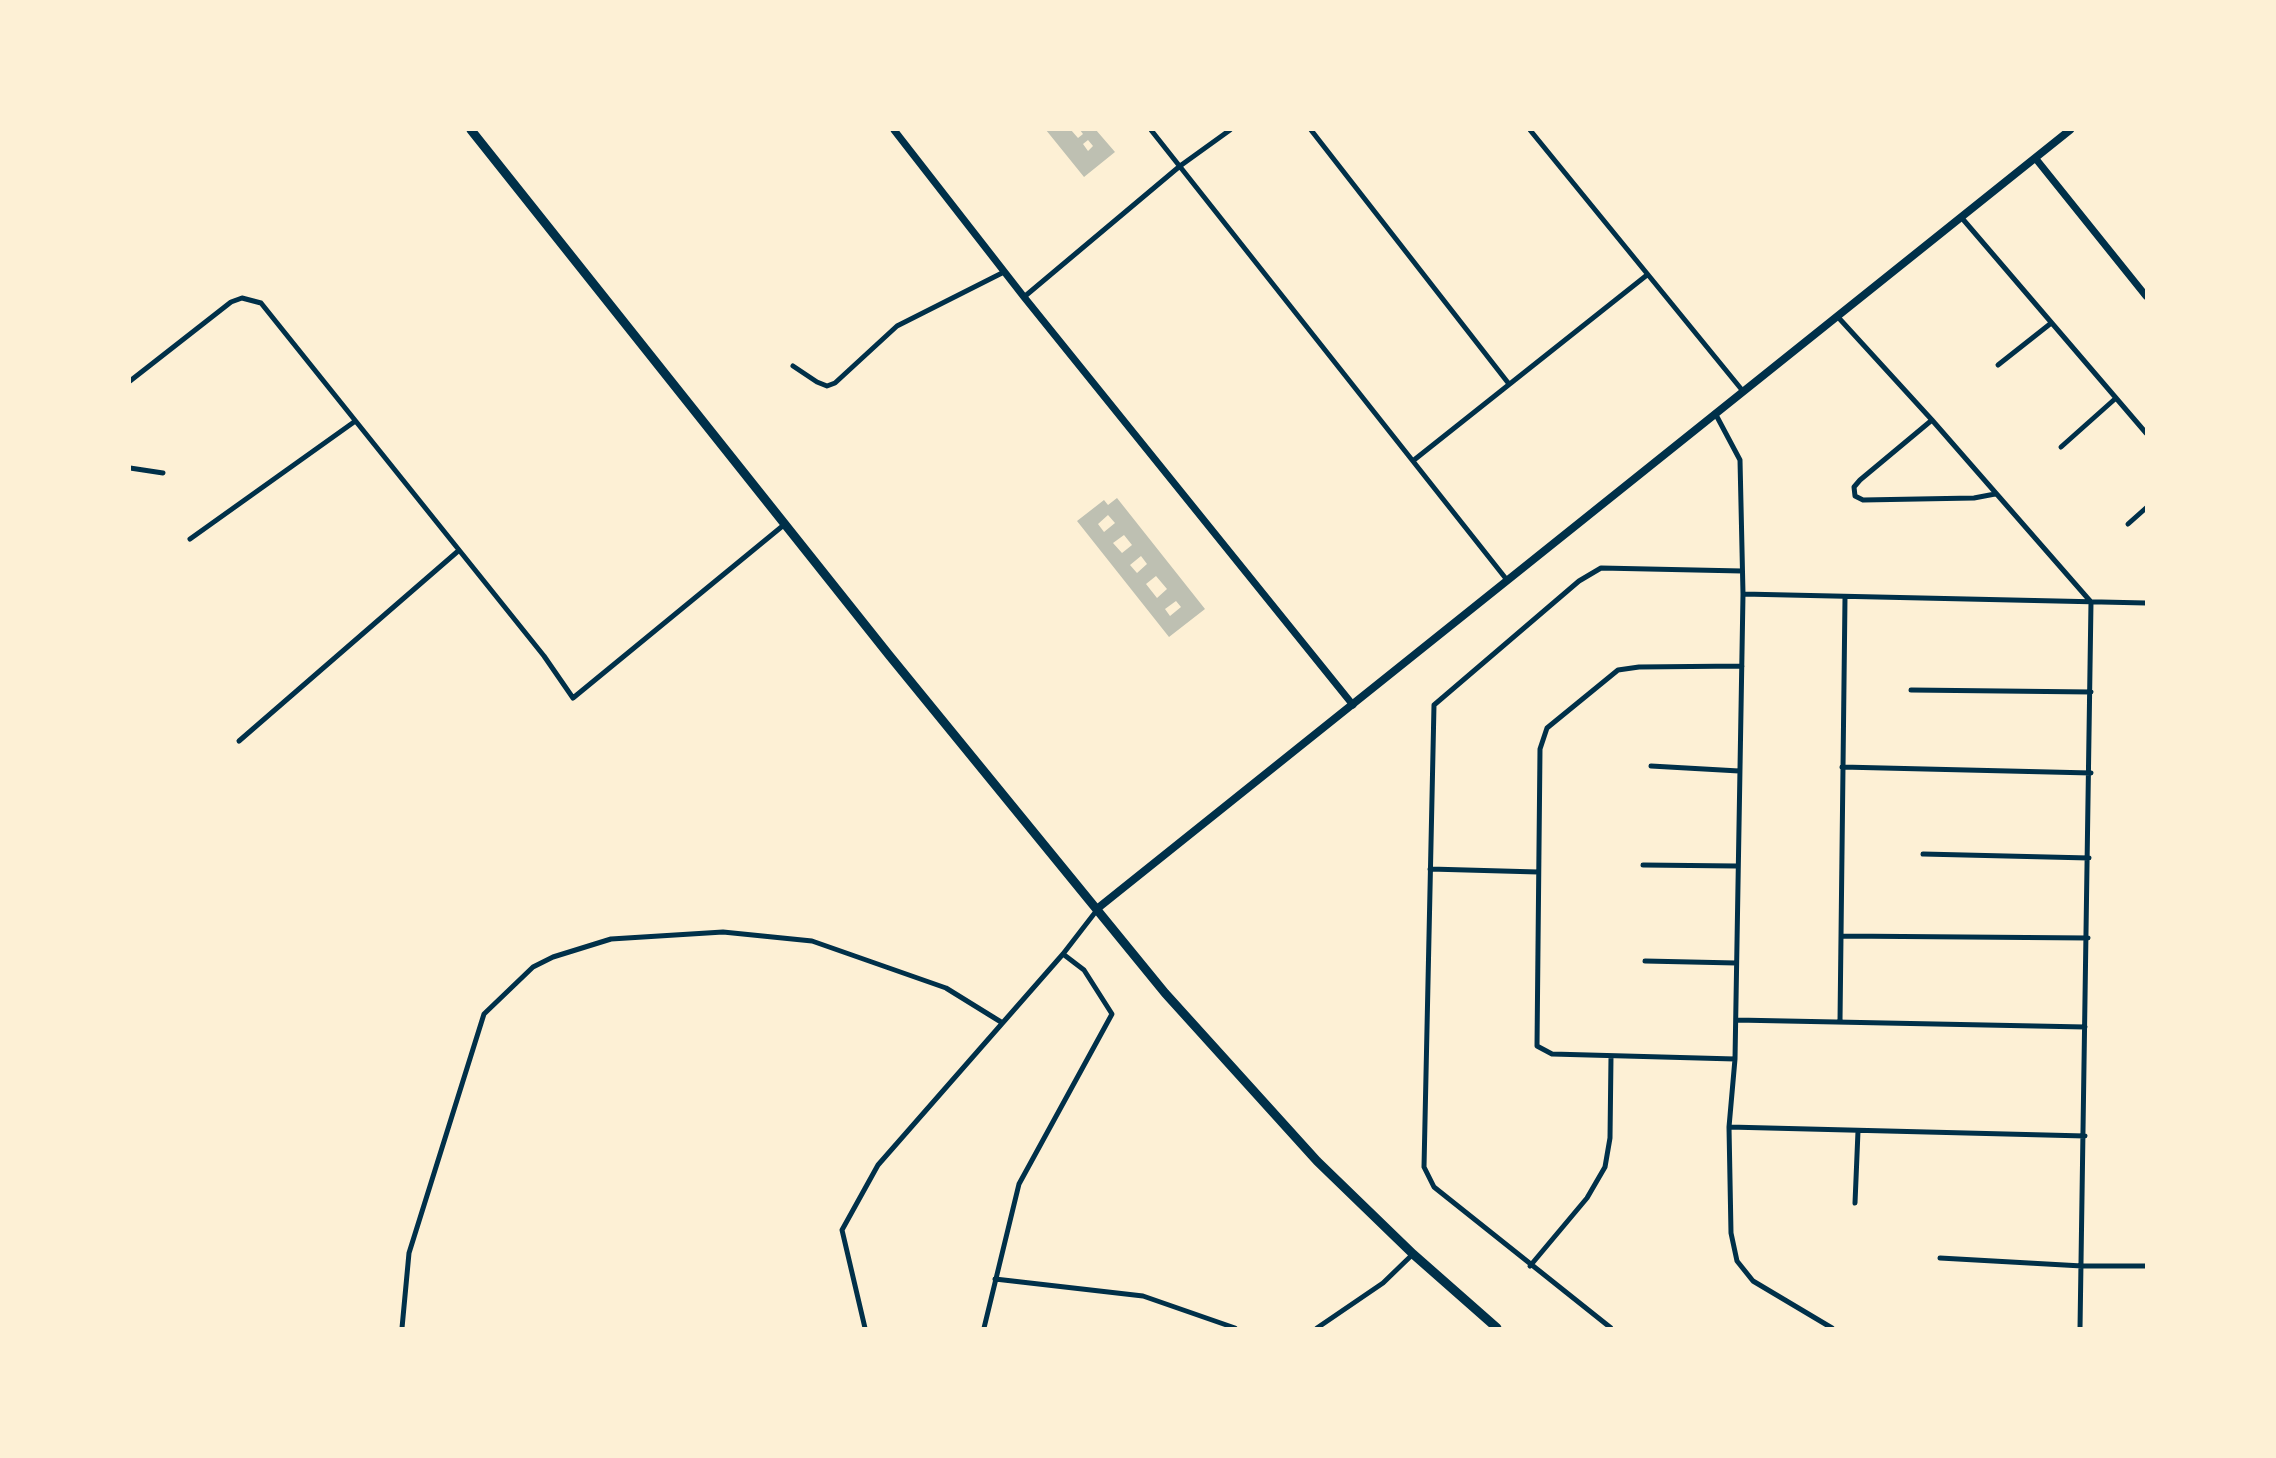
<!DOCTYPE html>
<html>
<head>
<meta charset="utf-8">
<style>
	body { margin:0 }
	#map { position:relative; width:2276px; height:1458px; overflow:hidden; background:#fdf0d5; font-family:Overpass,sans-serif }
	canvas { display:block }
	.frame { position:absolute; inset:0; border:131px solid #fdf0d5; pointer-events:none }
</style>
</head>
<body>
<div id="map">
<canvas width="2276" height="1458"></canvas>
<div class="frame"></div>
</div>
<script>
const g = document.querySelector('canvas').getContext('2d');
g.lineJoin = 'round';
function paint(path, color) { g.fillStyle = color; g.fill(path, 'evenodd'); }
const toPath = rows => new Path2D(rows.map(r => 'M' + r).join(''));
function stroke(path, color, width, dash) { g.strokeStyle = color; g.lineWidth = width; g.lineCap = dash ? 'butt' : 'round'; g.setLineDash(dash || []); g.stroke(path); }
paint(toPath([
	[1046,130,1071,130,1078,138,1083,134,1080,130,1096,130,1115,152,1084,177],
	[1088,140,1093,146,1088,151,1083,144],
	[1117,498,1205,609,1169,637,1077,521,1104,500,1108,505],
	[1108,515,1115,523,1104,532,1098,524],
	[1124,535,1132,545,1122,553,1113,543],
	[1141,556,1147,564,1137,573,1130,565],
	[1156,576,1167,589,1157,598,1146,584],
	[1176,601,1181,607,1170,616,1165,609]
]), '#bec0b2');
stroke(toPath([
	[1151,130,1507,580],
	[1311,130,1509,384],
	[1530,130,1742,390],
	[1961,217,2146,433],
	[1024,297,1180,166,1230,130],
	[1837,316,1932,420,2091,602,2080,1328],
	[1998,365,2050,324],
	[793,366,817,382,827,386,835,383,897,326,1004,272],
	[130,381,231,302,242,298,261,303,544,656,573,698,785,524],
	[1715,413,1740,460,1743,594,1735,1059,1729,1127,1731,1233,1737,1261,1753,1281,1832,1328],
	[1932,420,1860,480,1854,487,1855,496,1863,500,1974,498,1995,494],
	[2061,447,2116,398],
	[1414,460,1647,275],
	[130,468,163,473],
	[2128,524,2146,508],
	[190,539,354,422],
	[1743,594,2146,603],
	[1911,690,2091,692],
	[239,741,457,552],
	[1651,766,1739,771],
	[1842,767,2091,773],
	[1923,854,2089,858],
	[1643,865,1736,866],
	[1430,869,1538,872],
	[1841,936,2088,938],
	[1645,961,1736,963],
	[1736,1020,2085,1027],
	[1840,1021,1845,598],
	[1735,1059,1552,1054,1537,1046,1540,749,1547,728,1618,670,1639,667,1742,666],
	[1729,1127,2085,1136],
	[1855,1203,1858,1131],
	[1940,1258,2082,1266,2146,1266],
	[1530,1266,1587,1198,1605,1167,1610,1138,1611,1057],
	[995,1279,1143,1296,1235,1328],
	[402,1328,409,1253,484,1014,533,967,553,957,611,939,723,932,812,941,946,988,1001,1022],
	[865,1328,842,1230,878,1165,1063,954,1097,910],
	[984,1328,1019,1184,1112,1014,1084,970,1063,954],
	[1317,1328,1383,1283,1413,1254],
	[1611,1328,1434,1187,1424,1167,1434,705,1579,581,1601,568,1742,571]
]), '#003049', 5);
stroke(toPath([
	[894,130,1024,297,1353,705],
	[2036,159,2146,296]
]), '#003049', 7);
stroke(toPath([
	[1098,908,2070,130]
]), '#003049', 8);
stroke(toPath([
	[471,130,889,655,1165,993,1317,1161,1413,1254,1497,1328]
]), '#003049', 9);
</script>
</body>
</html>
